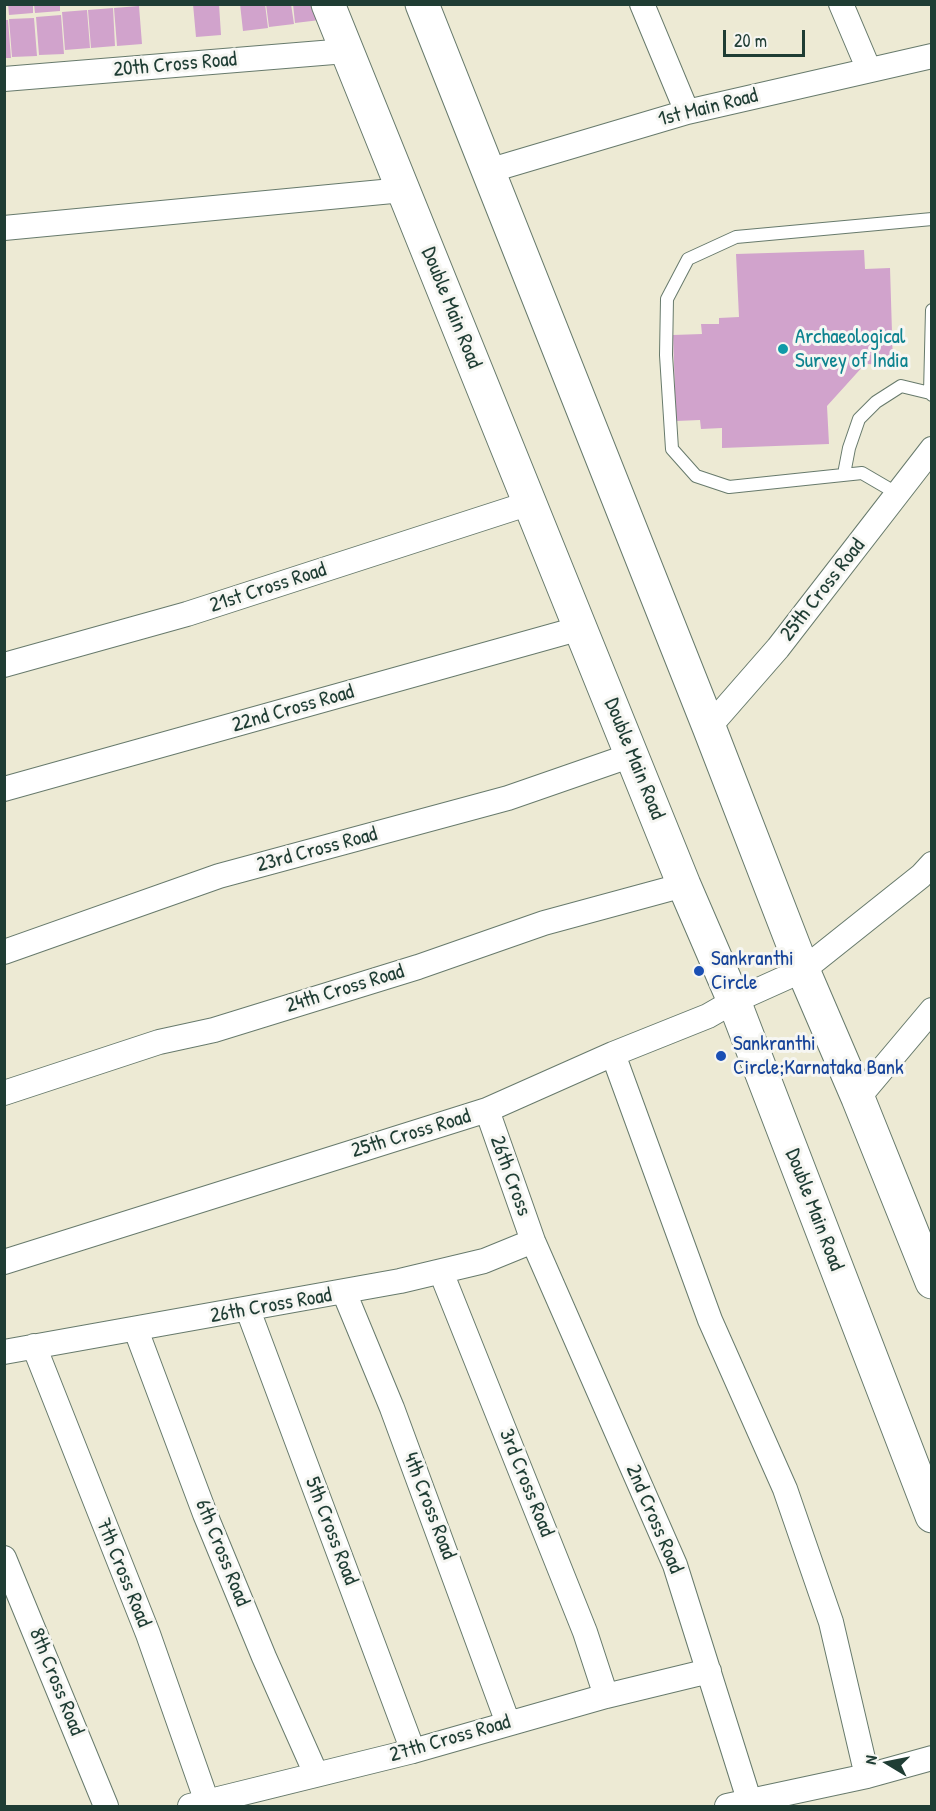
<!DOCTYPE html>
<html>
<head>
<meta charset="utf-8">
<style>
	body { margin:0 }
	#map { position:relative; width:936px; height:1811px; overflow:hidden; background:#edead4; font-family:"Patrick Hand",sans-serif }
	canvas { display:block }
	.frame { position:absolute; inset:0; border:6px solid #1f3d34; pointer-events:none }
	.north { position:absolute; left:858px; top:1733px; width:60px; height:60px; -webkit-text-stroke:4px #f6f6f2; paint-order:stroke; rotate:280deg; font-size:16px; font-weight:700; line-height:24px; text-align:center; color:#1f3d34 }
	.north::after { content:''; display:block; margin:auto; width:21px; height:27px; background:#1f3d34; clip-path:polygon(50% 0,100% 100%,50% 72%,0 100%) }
	.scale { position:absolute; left:723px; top:30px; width:82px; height:27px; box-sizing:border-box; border:3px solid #1f3d34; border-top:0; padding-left:8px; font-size:18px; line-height:21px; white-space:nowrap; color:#1f3d34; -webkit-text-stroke:4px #f6f6f2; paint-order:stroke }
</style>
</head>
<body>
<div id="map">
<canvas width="936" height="1811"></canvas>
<div class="frame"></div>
<div class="north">N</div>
<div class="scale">20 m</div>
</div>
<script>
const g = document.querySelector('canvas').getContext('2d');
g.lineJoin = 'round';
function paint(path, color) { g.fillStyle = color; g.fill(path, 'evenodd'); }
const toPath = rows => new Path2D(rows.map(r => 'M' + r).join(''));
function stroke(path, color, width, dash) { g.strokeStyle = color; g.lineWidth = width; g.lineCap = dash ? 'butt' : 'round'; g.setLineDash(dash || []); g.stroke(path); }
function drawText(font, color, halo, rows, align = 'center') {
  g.font = font + ' "Patrick Hand",sans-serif'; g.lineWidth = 6; g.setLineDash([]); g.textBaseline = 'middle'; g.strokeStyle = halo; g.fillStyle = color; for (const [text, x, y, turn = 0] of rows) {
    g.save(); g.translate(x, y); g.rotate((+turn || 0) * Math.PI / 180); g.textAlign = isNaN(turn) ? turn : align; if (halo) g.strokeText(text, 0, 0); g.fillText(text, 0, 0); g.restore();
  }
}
paint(toPath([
	[8,4,33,4,33,13,9,15],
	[34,4,60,4,60,11,35,13],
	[193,4,219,4,221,35,196,37],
	[240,4,265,4,268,28,243,31],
	[266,4,291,4,294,24,269,27],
	[293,4,318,4,320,20,295,23],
	[139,6,142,44,117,46,114,8],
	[113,8,115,46,91,48,88,10],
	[87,10,90,48,65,50,62,12],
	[61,15,64,54,39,55,36,17],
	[34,18,37,56,12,57,9,19],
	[4,20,8,20,11,58,4,58],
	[864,250,865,269,890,268,893,365,865,364,827,406,829,444,722,448,722,428,701,429,700,420,676,421,673,335,702,334,701,324,719,324,719,318,739,317,736,254]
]), '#d1a3cc');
const lane = toPath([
	[932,310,930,393,932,395],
	[844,474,849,448,859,419,876,402,901,386,930,393],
	[898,494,862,473,729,487,696,476,672,449,666,355,667,299,688,259,736,237,932,219]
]);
const street = toPath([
	[642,4,687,112],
	[841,4,869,70],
	[4,79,346,51],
	[488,171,687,112,932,56],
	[4,228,403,190],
	[4,665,187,614,530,503],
	[709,727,778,648,932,449],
	[4,789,581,628],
	[4,952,219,876,508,798,632,755],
	[613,1054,710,1320,785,1489,831,1622,867,1776],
	[4,1093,159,1042,214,1030,418,967,544,923,684,885],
	[858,1098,932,1010],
	[487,1110,533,1241,675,1565,751,1806],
	[4,1262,487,1110,613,1054,708,1016,734,1001,803,970,921,876,932,864],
	[441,1272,585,1632,606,1696],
	[344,1292,392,1408,508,1723],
	[248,1310,413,1751],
	[136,1330,205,1514,264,1657,316,1774],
	[34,1346,148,1634,207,1802],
	[4,1352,400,1281,484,1261,533,1241],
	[4,1558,106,1806],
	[190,1806,413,1751,606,1696,709,1671],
	[727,1806,867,1776,932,1758]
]);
const secondary = toPath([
	[328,4,684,885,734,1001,932,1516],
	[422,4,709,727,803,970,858,1098,932,1282]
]);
stroke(lane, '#677a6c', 14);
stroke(street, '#677a6c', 26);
stroke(secondary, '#677a6c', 35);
stroke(lane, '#fff', 12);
stroke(street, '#fff', 24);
stroke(secondary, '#fff', 33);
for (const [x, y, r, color] of [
	[783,349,6,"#0f9aa8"],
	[699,971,6,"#1a4fb4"],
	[721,1056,6,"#1a4fb4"]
]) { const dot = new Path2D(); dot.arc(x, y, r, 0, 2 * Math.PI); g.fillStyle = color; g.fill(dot); stroke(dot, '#f6f6f2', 2); }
drawText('21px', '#1f3d34', '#f6f6f2', [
	["20th Cross Road",175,65,-5],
	["1st Main Road",708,108,-14],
	["Double Main Road",451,308,68],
	["21st Cross Road",268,588,-18],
	["25th Cross Road",823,590,-52],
	["22nd Cross Road",293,709,-16],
	["Double Main Road",634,759,68],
	["23rd Cross Road",317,850,-15],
	["24th Cross Road",345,989,-17],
	["25th Cross Road",411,1134,-17],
	["26th Cross",510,1176,70],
	["Double Main Road",814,1210,69],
	["26th Cross Road",271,1306,-10],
	["3rd Cross Road",526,1483,68],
	["4th Cross Road",429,1506,69],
	["2nd Cross Road",654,1519,67],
	["5th Cross Road",331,1531,69],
	["6th Cross Road",222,1553,68],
	["7th Cross Road",123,1573,68],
	["8th Cross Road",56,1682,68],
	["27th Cross Road",450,1739,-16]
]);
drawText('21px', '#0d838f', '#f6f6f2', [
	["Archaeological",795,337],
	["Survey of India",795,361]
], 'left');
drawText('21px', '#164399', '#f6f6f2', [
	["Sankranthi",711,959],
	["Circle",711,983],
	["Sankranthi",733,1044],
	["Circle;Karnataka Bank",733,1068]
], 'left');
</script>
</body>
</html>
